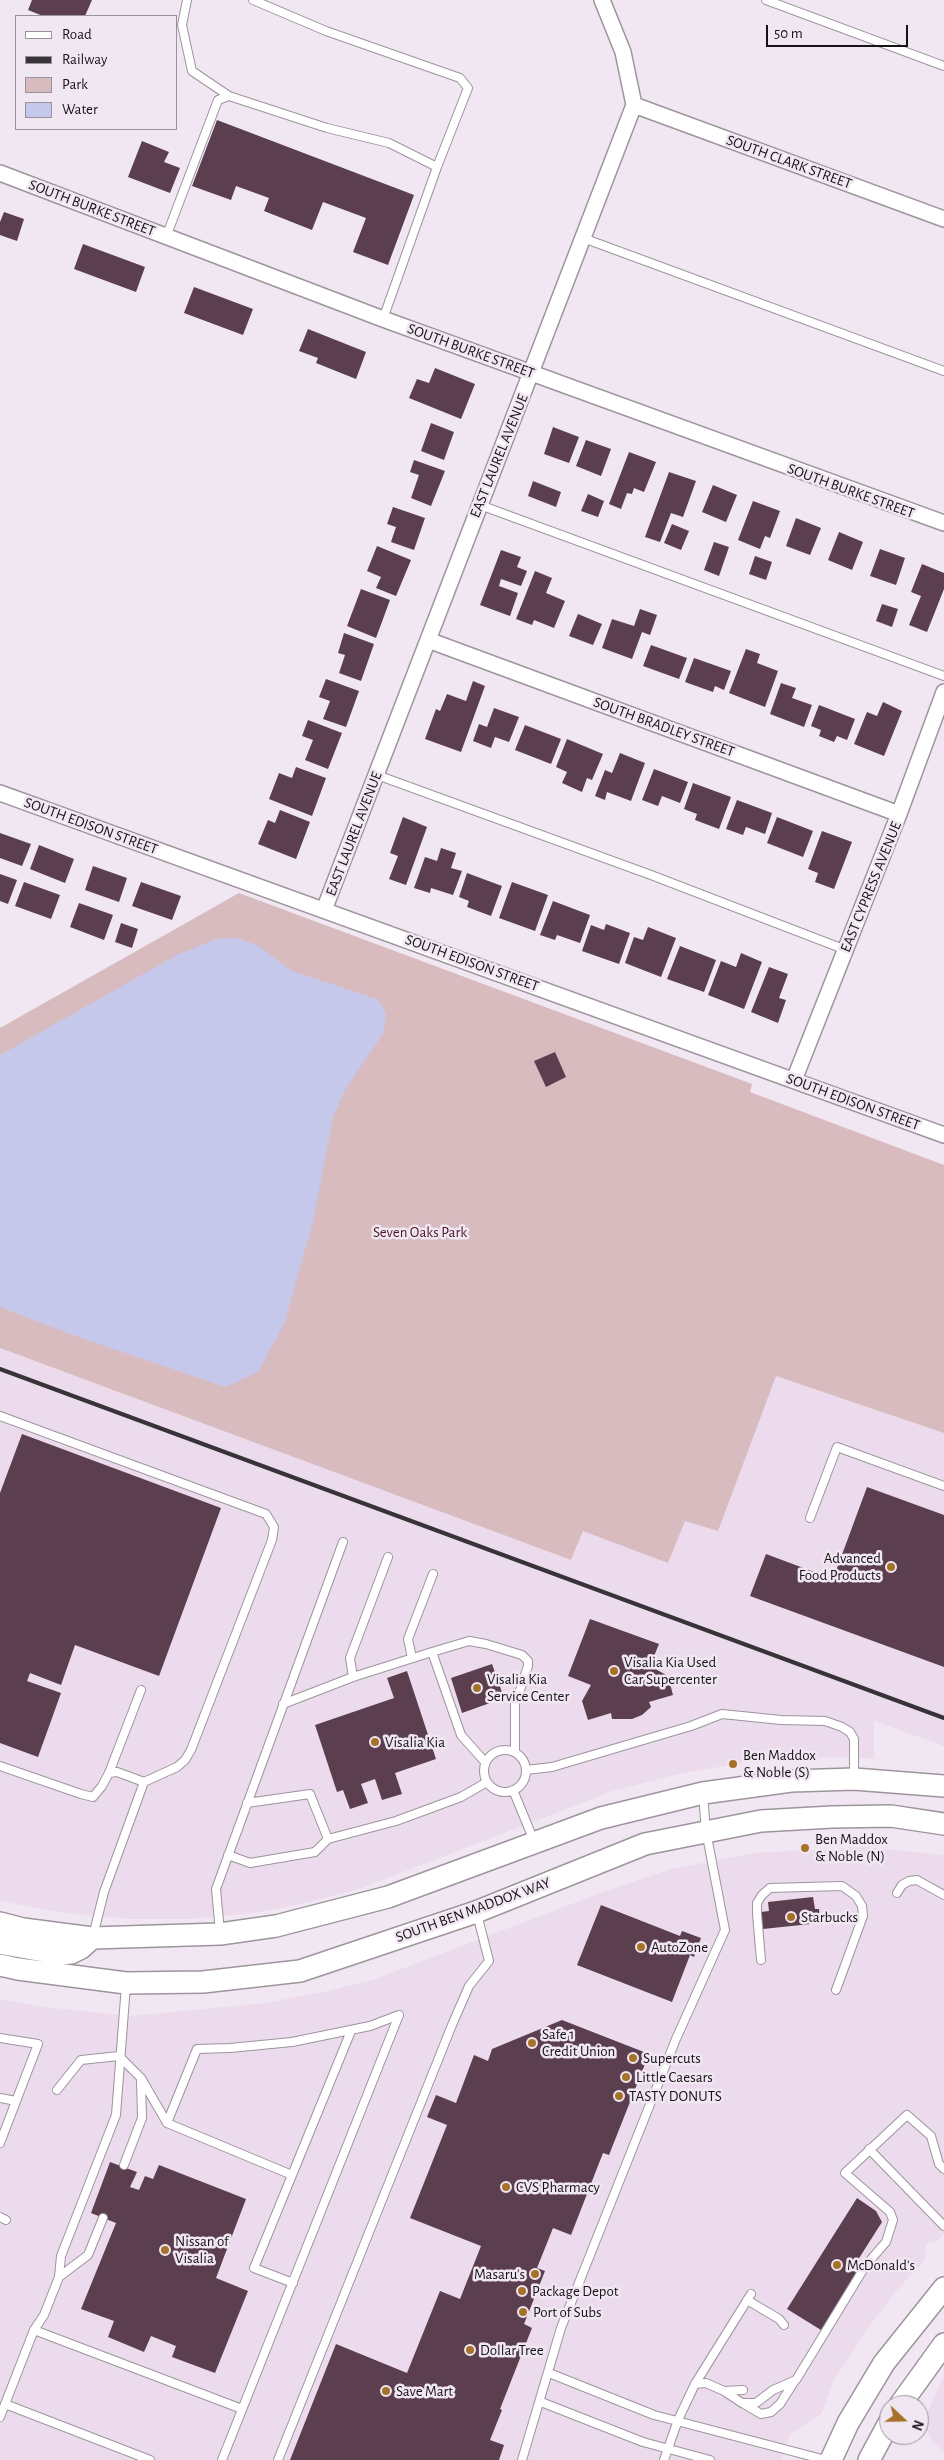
<!DOCTYPE html>
<html>
<head>
<meta charset="utf-8">
<style>
	body { margin:0 }
	#map { position:relative; width:944px; height:2460px; overflow:hidden; background:#f1e7f2; font-family:"Alegreya Sans",sans-serif }
	canvas { display:block }
	.legend { position:absolute; left:15px; top:15px; width:162px; height:115px; box-sizing:border-box; background:#f1e7f2; border:1px solid #99929a; margin:0; padding:6px 9px; list-style:none; font-size:15px; color:#161317 }
	.legend li { display:flex; align-items:center; gap:10px; height:25px }
	.legend b { width:25px; border:1px solid #99929a }
	.north { position:absolute; left:879px; top:2395px; width:50px; height:50px; box-sizing:border-box; background:#f1e7f2; border:1px solid #99929a; border-radius:50%; rotate:111deg; font-size:14px; font-weight:700; line-height:20px; text-align:center; color:#161317 }
	.north::after { content:''; display:block; margin:auto; width:18px; height:22px; background:#a57229; clip-path:polygon(50% 0,100% 100%,50% 72%,0 100%) }
	.scale { position:absolute; left:766px; top:25px; width:142px; height:22px; box-sizing:border-box; border:2px solid #161317; border-top:0; padding-left:6px; font-size:15px; line-height:18px; white-space:nowrap; color:#161317; -webkit-text-stroke:4px #f1e7f2; paint-order:stroke }
</style>
</head>
<body>
<div id="map">
<canvas width="944" height="2460"></canvas>
<ul class="legend">
<li><b style="height:6px;background:#fff"></b>Road</li>
<li><b style="height:6px;background:#373338"></b>Railway</li>
<li><b style="height:14px;background:#d8bbbf"></b>Park</li>
<li><b style="height:14px;background:#c5c8eb"></b>Water</li>
</ul>
<div class="north">N</div>
<div class="scale">50 m</div>
</div>
<script>
const g = document.querySelector('canvas').getContext('2d');
g.lineJoin = 'round';
function paint(path, color) { g.fillStyle = color; g.fill(path, 'evenodd'); }
const toPath = rows => new Path2D(rows.map(r => 'M' + r).join(''));
function stroke(path, color, width, dash) { g.strokeStyle = color; g.lineWidth = width; g.lineCap = dash ? 'butt' : 'round'; g.setLineDash(dash || []); g.stroke(path); }
function drawText(font, color, halo, rows, align = 'center') {
  g.font = font + ' "Alegreya Sans",sans-serif'; g.lineWidth = 5; g.setLineDash([]); g.textBaseline = 'middle'; g.strokeStyle = halo; g.fillStyle = color; for (const [text, x, y, turn = 0] of rows) {
    g.save(); g.translate(x, y); g.rotate((+turn || 0) * Math.PI / 180); g.textAlign = isNaN(turn) ? turn : align; if (halo) g.strokeText(text, 0, 0); g.fillText(text, 0, 0); g.restore();
  }
}
paint(toPath([
	[944,1165,944,1746,874,1721,874,1758,807,1757,750,1762,682,1773,613,1791,359,1889,305,1903,254,1913,189,1919,130,1919,63,1913,0,1901,0,1348,571,1560,583,1531],
	[866,1847,944,1855,944,2234,936,2242,926,2243,925,2260,897,2290,865,2332,834,2380,822,2413,789,2435,782,2460,0,2460,0,1999,36,2006,130,2016,265,2003,324,1992,375,1979,603,1892,671,1869,754,1853],
	[944,2375,944,2453,932,2441,923,2422]
]), '#ebdbec');
paint(toPath([
	[239,893,752,1084,750,1092,944,1165,944,1433,776,1376,718,1531,685,1521,668,1563,583,1531,571,1560,0,1348,0,1028]
]), '#d8bbbf');
paint(toPath([
	[237,938,257,945,292,971,379,1000,386,1015,384,1032,345,1090,333,1117,313,1222,284,1324,258,1372,226,1387,75,1336,0,1307,0,1055,177,955,216,939]
]), '#c5c8eb');
paint(toPath([
	[32,0,92,0,85,16,43,16,28,10],
	[217,120,414,195,388,265,353,252,366,218,323,202,312,230,264,211,269,198,236,186,231,200,192,186],
	[142,141,169,152,164,162,180,168,170,193,128,177],
	[4,212,24,219,17,241,0,235,0,222],
	[83,244,145,267,136,292,74,269],
	[194,287,253,309,243,335,184,313],
	[308,329,366,352,356,379,316,363,318,358,299,351],
	[435,368,475,384,461,419,409,398,417,379,429,383],
	[431,423,454,432,444,460,421,451],
	[553,427,579,437,569,463,544,454],
	[586,440,611,449,601,476,576,466],
	[629,452,656,462,644,492,634,488,632,494,627,493,621,509,609,504],
	[414,460,445,471,431,506,411,498,419,475,410,472],
	[669,472,696,481,683,517,671,513,660,542,645,537],
	[533,481,561,492,556,507,528,496],
	[713,485,737,495,726,522,702,512],
	[588,494,604,501,598,517,581,511],
	[753,501,780,511,770,538,765,536,760,549,738,540],
	[393,507,425,518,414,550,391,542,396,527,387,524],
	[796,518,821,528,810,555,786,546],
	[672,524,689,531,681,550,664,543],
	[839,532,863,542,852,570,828,560],
	[714,542,729,547,719,576,704,570],
	[377,546,411,560,396,596,376,588,381,577,367,571],
	[880,549,905,558,896,585,870,576],
	[501,550,521,557,517,567,527,571,521,586,501,579,499,586,518,593,510,616,480,605],
	[755,556,772,562,766,580,749,574],
	[922,564,944,573,944,589,927,632,909,625,921,596,911,592],
	[535,571,552,578,546,593,565,601,554,628,534,620,532,625,516,619],
	[361,589,390,600,376,638,347,626],
	[882,604,898,609,892,627,876,621],
	[640,609,657,615,650,635,642,632,632,659,602,648,612,619,634,626],
	[578,614,602,624,593,645,569,636],
	[344,633,374,644,361,681,339,673,345,655,338,653],
	[651,645,687,658,679,679,643,666],
	[746,649,760,654,757,663,778,671,765,707,729,693],
	[694,658,731,671,724,690,715,686,713,692,685,682],
	[326,679,359,691,346,727,323,719,330,701,319,697],
	[473,681,485,686,461,752,425,739,436,709,440,711,447,694,466,701],
	[781,683,796,688,792,698,812,705,804,727,770,714],
	[883,702,902,711,884,756,854,744,867,712,877,716],
	[819,705,855,719,847,740,837,736,834,742,819,736,821,730,811,726],
	[494,708,519,717,509,742,495,737,491,748,473,741,479,724,487,727],
	[308,720,342,733,328,769,305,760,313,740,302,736],
	[525,725,561,739,551,764,515,750],
	[567,739,603,754,592,780,587,778,582,792,562,783,567,772,556,767],
	[620,753,645,763,631,801,607,792,605,800,595,796,605,770,612,773],
	[296,767,326,778,312,816,269,799,279,773,292,778],
	[654,769,688,782,680,803,662,796,658,806,642,800],
	[693,783,731,797,719,829,695,820,697,814,684,809],
	[737,800,772,813,765,834,746,827,743,835,726,829],
	[280,810,310,822,296,859,258,844,268,820,275,823],
	[403,817,427,827,406,885,389,879,398,856,390,853],
	[777,817,813,831,803,857,767,843],
	[822,831,852,842,834,889,815,882,818,873,808,869],
	[0,833,31,844,22,866,0,858],
	[39,845,74,859,65,883,30,869],
	[441,848,456,853,451,868,462,871,453,895,431,888,430,893,414,888,425,857,437,861],
	[93,866,127,878,119,902,85,890],
	[467,873,502,886,491,916,467,907,469,901,459,897],
	[0,874,17,880,8,904,0,901],
	[24,882,60,895,51,919,15,906],
	[141,882,181,896,172,920,132,906],
	[512,882,548,895,535,931,499,918],
	[553,901,590,915,580,943,557,935,555,940,540,935],
	[79,903,113,915,104,940,70,927],
	[121,923,138,929,132,948,115,942],
	[606,924,630,933,619,964,582,951,591,925,604,930],
	[648,927,676,938,661,977,625,963,634,937,643,940],
	[680,946,716,960,704,992,667,979],
	[741,953,762,962,744,1009,708,995,721,961,736,967],
	[769,967,788,974,779,998,786,1000,778,1023,751,1012],
	[555,1052,566,1077,546,1087,534,1061],
	[22,1434,221,1508,159,1676,75,1645,61,1685,30,1673,27,1681,61,1693,38,1757,0,1743,0,1493],
	[867,1487,944,1515,944,1667,750,1596,766,1554,833,1579],
	[590,1619,659,1644,650,1666,668,1676,673,1695,649,1702,651,1707,642,1715,632,1719,612,1719,611,1713,588,1720,582,1701,591,1685,568,1676],
	[492,1664,504,1698,462,1713,451,1678],
	[407,1671,436,1759,395,1773,402,1794,382,1800,375,1779,361,1784,368,1803,350,1809,343,1790,337,1792,315,1725,394,1698,387,1678],
	[813,1897,815,1909,819,1909,820,1923,763,1929,761,1912,769,1911,768,1902],
	[601,1905,680,1936,682,1931,701,1938,694,1957,690,1955,672,2002,577,1965],
	[562,2020,649,2054,609,2155,603,2153,571,2235,553,2228,537,2268,545,2271,524,2324,532,2328,500,2409,502,2410,490,2440,504,2445,499,2460,290,2460,336,2344,407,2373,440,2291,460,2299,481,2246,410,2218,447,2125,427,2117,436,2095,456,2103,474,2055,488,2061,492,2049],
	[110,2162,137,2172,130,2187,139,2190,145,2176,153,2179,159,2165,246,2199,216,2278,248,2291,215,2373,172,2357,176,2346,151,2336,144,2352,108,2337,114,2321,81,2309,116,2223,91,2213],
	[857,2198,876,2211,882,2222,856,2263,861,2267,821,2330,787,2309]
]), '#5c3f4f');
const lane = toPath([
	[187,0,182,25,192,71,229,96,327,128,389,143,437,167],
	[253,0,326,31,460,78,468,88,437,167,383,319],
	[766,0,944,66],
	[166,237,218,100,229,96],
	[583,238,944,371],
	[480,505,944,676],
	[377,775,651,875,846,950],
	[0,1416,266,1514,274,1527,272,1540,191,1750,185,1760,177,1767,144,1782],
	[810,1518,837,1447,944,1486],
	[412,1658,408,1639,433,1574],
	[353,1677,350,1658,388,1557],
	[283,1704,353,1677,432,1652],
	[515,1704,515,1752],
	'484 1771a21 21 0 1 1 42 0a21 21 0 1 1-42 0Z',
	[485,1762,461,1735,432,1652,469,1641,486,1644,522,1655,528,1661,528,1666,520,1690],
	[0,1766,81,1794,93,1797,102,1786,109,1773,117,1772,144,1782,104,1892,93,1936],
	[526,1770,552,1767,691,1726,722,1714,781,1720,825,1721,842,1727,850,1732,854,1739,854,1778],
	[109,1773,141,1690],
	[513,1790,534,1841],
	[247,1803,310,1794,328,1839,396,1821,461,1797,487,1782],
	[228,1855,250,1863,315,1852,328,1839],
	[897,1893,902,1885,909,1881,917,1880,944,1895],
	[220,1932,216,1889,343,1542],
	[761,1960,757,1914,757,1903,762,1895,770,1888,842,1886,856,1896,862,1906,863,1916,836,1990],
	[0,2038,38,2044,0,2143],
	[119,2056,141,2078,167,2123,292,2175],
	[57,2090,81,2060,119,2056],
	[0,2098,16,2101],
	[167,2123,197,2049,230,2048,292,2042,370,2026,399,2015],
	[869,2149,944,2226],
	[124,2165,142,2118,141,2080],
	[0,2217,6,2220],
	[59,2277,88,2255,103,2218],
	[293,2283,254,2268,351,2031],
	[747,2300,779,2319,784,2325],
	[34,2330,242,2409],
	[549,2373,654,2415,826,2460],
	[695,2384,706,2383,724,2391,743,2390],
	[724,2391,742,2403,756,2403,773,2390,796,2380,866,2265,886,2242,893,2220,890,2212,845,2173,907,2115,931,2136,939,2164,944,2169],
	[541,2402,643,2442,710,2460],
	[5,2404,150,2460],
	[744,2404,761,2414,771,2412,780,2404,794,2382],
	[0,2417,34,2330,44,2315,59,2277,61,2256,116,2115,126,1985],
	[222,2460,399,2015],
	[278,2460,452,2025,469,1986,489,1961,477,1914],
	[522,2460,561,2328,676,2039,725,1930,706,1831,703,1795],
	[664,2460,678,2420,695,2384,751,2294]
]);
const street = toPath([
	[634,105,944,219],
	[0,173,383,319,944,523],
	[428,640,899,814],
	[0,793,944,1135],
	[324,910,634,105,623,52,602,0],
	[794,1080,899,814,944,692]
]);
const secondary = toPath([
	[0,1923,23,1929,92,1938,220,1934,276,1926,388,1897,601,1818,703,1793,791,1781,854,1779,944,1786],
	[0,1943,60,1954,71,1953,81,1948,92,1938],
	[0,1965,18,1969,126,1983,203,1982,300,1971,476,1912,645,1844,761,1821,832,1817,891,1816,944,1824],
	[900,2405,944,2344],
	[831,2460,848,2423,884,2363,944,2288],
	[869,2460,889,2423]
]);
stroke(lane, '#9d949e', 10);
stroke(street, '#9d949e', 18);
stroke(secondary, '#9d949e', 24);
stroke(lane, '#fff', 8);
stroke(street, '#fff', 15);
stroke(secondary, '#fff', 21);
stroke(toPath([
	[0,1369,944,1718]
]), '#373338', 4);
for (const [x, y, r, color] of [
	[891,1567,5,"#a57229"],
	[614,1671,5,"#a57229"],
	[477,1688,5,"#a57229"],
	[375,1742,5,"#a57229"],
	[733,1764,5,"#a57229"],
	[805,1848,5,"#a57229"],
	[791,1917,5,"#a57229"],
	[641,1947,5,"#a57229"],
	[532,2043,5,"#a57229"],
	[633,2058,5,"#a57229"],
	[626,2077,5,"#a57229"],
	[619,2096,5,"#a57229"],
	[506,2187,5,"#a57229"],
	[165,2250,5,"#a57229"],
	[837,2265,5,"#a57229"],
	[535,2274,5,"#a57229"],
	[522,2291,5,"#a57229"],
	[523,2312,5,"#a57229"],
	[470,2350,5,"#a57229"],
	[386,2391,5,"#a57229"]
]) { const dot = new Path2D(); dot.arc(x, y, r, 0, 2 * Math.PI); g.fillStyle = color; g.fill(dot); stroke(dot, '#f1e7f2', 2); }
drawText('15px', '#161317', '#f1e7f2', [
	["SOUTH CLARK STREET",789,162,20],
	["SOUTH BURKE STREET",92,208,21],
	["SOUTH BURKE STREET",471,351,20],
	["EAST LAUREL AVENUE",499,456,-68],
	["SOUTH BURKE STREET",851,491,20],
	["SOUTH BRADLEY STREET",664,727,20],
	["SOUTH EDISON STREET",91,826,20],
	["EAST LAUREL AVENUE",354,834,-69],
	["EAST CYPRESS AVENUE",871,887,-68],
	["SOUTH EDISON STREET",472,963,20],
	["SOUTH EDISON STREET",853,1102,20],
	["SOUTH BEN MADDOX WAY",473,1910,-20]
]);
drawText('15px', '#4a1724', '#f1e7f2', [
	["Seven Oaks Park",420,1232]
]);
drawText('15px', '#161317', '#f1e7f2', [
	["Advanced",881,1558,"right"],
	["Food Products",881,1575,"right"],
	["Visalia Kia Used",624,1662],
	["Car Supercenter",624,1679],
	["Visalia Kia",487,1679],
	["Service Center",487,1696],
	["Visalia Kia",385,1742],
	["Ben Maddox",743,1755],
	["& Noble (S)",743,1772],
	["Ben Maddox",815,1839],
	["& Noble (N)",815,1856],
	["Starbucks",801,1917],
	["AutoZone",651,1947],
	["Safe 1",542,2034],
	["Credit Union",542,2051],
	["Supercuts",643,2058],
	["Little Caesars",636,2077],
	["TASTY DONUTS",629,2096],
	["CVS Pharmacy",516,2187],
	["Nissan of",175,2241],
	["Visalia",175,2258],
	["McDonald's",847,2265],
	["Masaru's",525,2274,"right"],
	["Package Depot",532,2291],
	["Port of Subs",533,2312],
	["Dollar Tree",480,2350],
	["Save Mart",396,2391]
], 'left');
</script>
</body>
</html>
